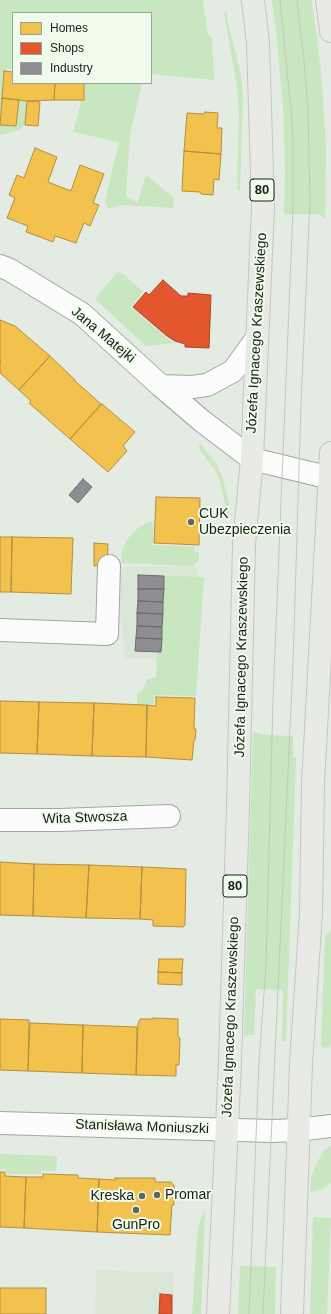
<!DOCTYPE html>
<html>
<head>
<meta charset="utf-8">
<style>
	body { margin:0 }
	#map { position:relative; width:331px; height:1314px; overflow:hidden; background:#e4ebe2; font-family:Helvetica,sans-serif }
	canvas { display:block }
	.legend { position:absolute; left:12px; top:12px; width:140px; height:72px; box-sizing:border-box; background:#effceb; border:1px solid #99a397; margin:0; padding:5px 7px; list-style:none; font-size:12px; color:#191e18 }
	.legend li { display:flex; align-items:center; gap:8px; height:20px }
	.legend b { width:20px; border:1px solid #99a397 }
</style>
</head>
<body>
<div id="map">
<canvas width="331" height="1314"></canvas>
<ul class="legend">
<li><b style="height:11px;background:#f2c14e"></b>Homes</li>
<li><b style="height:11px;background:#e4572e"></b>Shops</li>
<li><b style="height:11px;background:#8d8d92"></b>Industry</li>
</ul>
</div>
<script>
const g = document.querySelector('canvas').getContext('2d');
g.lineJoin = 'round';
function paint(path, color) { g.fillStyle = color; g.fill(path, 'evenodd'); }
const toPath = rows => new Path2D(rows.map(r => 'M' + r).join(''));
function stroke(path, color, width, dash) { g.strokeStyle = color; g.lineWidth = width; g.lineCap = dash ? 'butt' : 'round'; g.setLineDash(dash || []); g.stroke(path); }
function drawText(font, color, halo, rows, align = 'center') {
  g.font = font + ' Helvetica,sans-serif'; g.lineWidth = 4; g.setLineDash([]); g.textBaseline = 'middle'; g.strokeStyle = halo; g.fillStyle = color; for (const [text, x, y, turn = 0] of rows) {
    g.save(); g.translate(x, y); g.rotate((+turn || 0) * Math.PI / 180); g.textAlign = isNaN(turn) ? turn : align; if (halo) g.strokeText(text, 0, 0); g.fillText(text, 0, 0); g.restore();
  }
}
paint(toPath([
	[198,566,195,660,125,658,116,567],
	[96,1270,174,1273,172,1314,95,1314]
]), '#dae7d6');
paint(toPath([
	[0,0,203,0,208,34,212,38,214,80,151,74,151,13,13,13,13,70,7,69,4,71,2,98,27,101,25,125,19,130,0,135],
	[272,0,312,0,321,71,324,112,326,149,325,219,320,215,315,214,284,214,285,171,283,105,277,42],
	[227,11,227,20,240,71,243,95,240,190,237,189,239,113,237,87,224,12],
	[63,83,142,83,130,136,126,196,138,203,141,190,146,175,173,197,174,208,125,205,108,208,105,201,119,142,73,132,81,102],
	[117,272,123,274,143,292,131,307,168,339,175,343,146,346,95,299],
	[200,443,217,465,222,476,229,502,229,516,227,513,220,481,215,470,200,450,199,446],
	[153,521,153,545,195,547,194,552,199,552,199,560,193,566,121,563,122,551,125,543,130,536,138,528,147,523],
	[164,576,204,577,196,696,154,695,154,704,137,704,137,693,142,691,147,680,156,677,157,652,161,652],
	[253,732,266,735,293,736,293,757,296,758,286,1041,282,1041,283,990,256,989,254,1035,249,1035,244,1037],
	[331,930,331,1045,328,1048,321,1047,325,936],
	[331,1146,331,1182,323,1189,310,1192,311,1177,317,1163,324,1150],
	[0,1154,57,1156,56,1171,41,1171,41,1174,7,1174,6,1169,0,1169],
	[205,1211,201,1314,192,1314,197,1237,199,1224,202,1216],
	[313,1217,331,1218,327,1314,310,1314],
	[240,1266,276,1267,275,1314,238,1314]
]), '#c8e6bf');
const homes = toPath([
	[4,71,13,72,13,83,55,83,54,100,27,101,2,98,4,71],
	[55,83,84,83,84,100,54,100,55,83],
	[2,98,19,100,16,126,0,125,2,98],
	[27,101,40,102,38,126,25,125,27,101],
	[205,112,218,113,217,128,222,128,221,154,184,151,187,113,204,114,205,112],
	[35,148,57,157,48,182,71,191,80,165,104,174,93,203,99,205,90,226,84,223,76,243,55,236,53,242,40,237,26,232,28,226,7,218,15,198,9,195,17,175,24,178,35,148],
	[184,151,221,154,219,180,214,179,213,195,201,194,200,192,182,191,184,151],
	[0,320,15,326,50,356,19,390,0,373,0,363,1,362,0,361,0,320],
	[50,356,75,380,75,381,101,404,70,439,29,403,31,401,19,390,50,356],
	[102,404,135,432,123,446,127,451,108,472,70,439,102,404],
	[156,497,200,498,199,545,154,543,156,497],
	[0,537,12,537,11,592,0,592,0,537],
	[12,537,73,538,71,594,11,592,12,537],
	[94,543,108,544,107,565,94,566,94,543],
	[156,697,195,698,194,729,196,729,195,740,194,740,192,760,146,757,147,705,156,706,156,697],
	[0,701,39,702,37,754,0,753,0,701],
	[39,702,94,703,92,756,37,754,39,702],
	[94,703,147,705,146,757,92,756,94,703],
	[0,862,34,864,33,916,0,915,0,862],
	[34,864,89,865,86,918,33,916,34,864],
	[89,865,142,867,140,919,86,918,89,865],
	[142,867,186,869,185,925,183,927,153,926,153,920,140,919,142,867],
	[159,959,183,959,182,973,158,972,159,959],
	[158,972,182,973,182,985,158,984,158,972],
	[153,1018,178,1019,178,1037,180,1038,179,1065,176,1065,176,1076,136,1075,138,1024,140,1019,152,1019,153,1018],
	[0,1019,29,1020,28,1071,0,1070,0,1019],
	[30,1023,83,1025,82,1073,28,1071,30,1023],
	[83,1025,137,1027,136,1075,82,1073,83,1025],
	[0,1172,5,1172,5,1176,26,1177,24,1228,0,1227,0,1172],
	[43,1174,78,1175,78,1178,99,1179,97,1232,24,1228,26,1177,43,1177,43,1174],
	[115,1178,155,1178,155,1182,171,1182,174,1185,174,1205,172,1205,170,1235,97,1232,99,1179,116,1180,115,1178],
	[0,1288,46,1288,46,1314,0,1314,0,1288]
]);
paint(homes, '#f2c14e');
stroke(homes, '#b1903e', 1);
const shops = toPath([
	[163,280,181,296,188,296,188,293,211,295,209,348,185,347,185,344,175,341,167,336,133,307,146,292,149,295,163,280],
	[160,1294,172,1295,172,1314,159,1314,160,1294]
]);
paint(shops, '#e4572e');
stroke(shops, '#a74627', 1);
const industry = toPath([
	[83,479,92,487,78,503,69,495,83,479],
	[138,575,164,576,164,589,138,589,138,575],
	[138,589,164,589,163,602,138,601,138,589],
	[138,601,163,602,163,614,137,613,138,601],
	[137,613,163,614,162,627,137,626,137,613],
	[137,626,162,627,162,639,136,638,137,626],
	[136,638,162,639,161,652,135,651,136,638]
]);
paint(industry, '#8d8d92');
stroke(industry, '#6a6c6d', 1);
const minor = toPath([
	[0,266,10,270,82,314,161,386,202,421,252,459,331,478],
	[161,386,192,387,207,385,233,371,257,338],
	[0,630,107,634,109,566],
	[0,820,60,820,169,816],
	[0,1123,272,1131,298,1130,331,1126]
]);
const major = toPath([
	[327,0,331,31],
	[218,1314,230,1062,238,807,244,544,252,459,263,207,258,43,253,0],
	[292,1314,301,1064,311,913,313,784,331,453]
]);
stroke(minor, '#a1a7a0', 24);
stroke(major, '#c3c6c2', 24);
stroke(minor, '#fbfcfb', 22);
stroke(major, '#e7eae5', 22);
stroke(toPath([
	[249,1314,259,1062,266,966,273,699,293,208,293,139,291,110,280,0],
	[263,1314,293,664,301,404,310,200,308,109,304,60,297,0]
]), '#c4c6c3', 1);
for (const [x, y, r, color] of [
	[191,522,4,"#60665f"],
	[157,1195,4,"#60665f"],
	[142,1196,4,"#60665f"],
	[136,1210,4,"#60665f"]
]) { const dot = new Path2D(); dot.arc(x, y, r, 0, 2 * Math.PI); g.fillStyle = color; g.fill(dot); stroke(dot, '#effceb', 1.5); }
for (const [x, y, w] of [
	[262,190,24],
	[235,886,24]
]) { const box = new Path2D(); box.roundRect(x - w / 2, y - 11, w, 22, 3); g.fillStyle = '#effceb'; g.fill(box); stroke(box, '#191e18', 1); }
drawText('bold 13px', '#191e18', null, [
	["80",262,190],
	["80",235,886]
]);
drawText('14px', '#191e18', '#effceb', [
	["Józefa Ignacego Kraszewskiego",257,333,-87],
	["Jana Matejki",103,335,40],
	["Józefa Ignacego Kraszewskiego",242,657,-89],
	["Wita Stwosza",85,818,-2],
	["Józefa Ignacego Kraszewskiego",231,1017,-88],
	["Stanisława Moniuszki",142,1127,2]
]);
drawText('14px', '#191e18', '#effceb', [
	["CUK",199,514],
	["Ubezpieczenia",199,530],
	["Promar",165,1195],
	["Kreska",134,1196,"right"],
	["GunPro",136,1225,"center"]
], 'left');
</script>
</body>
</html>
